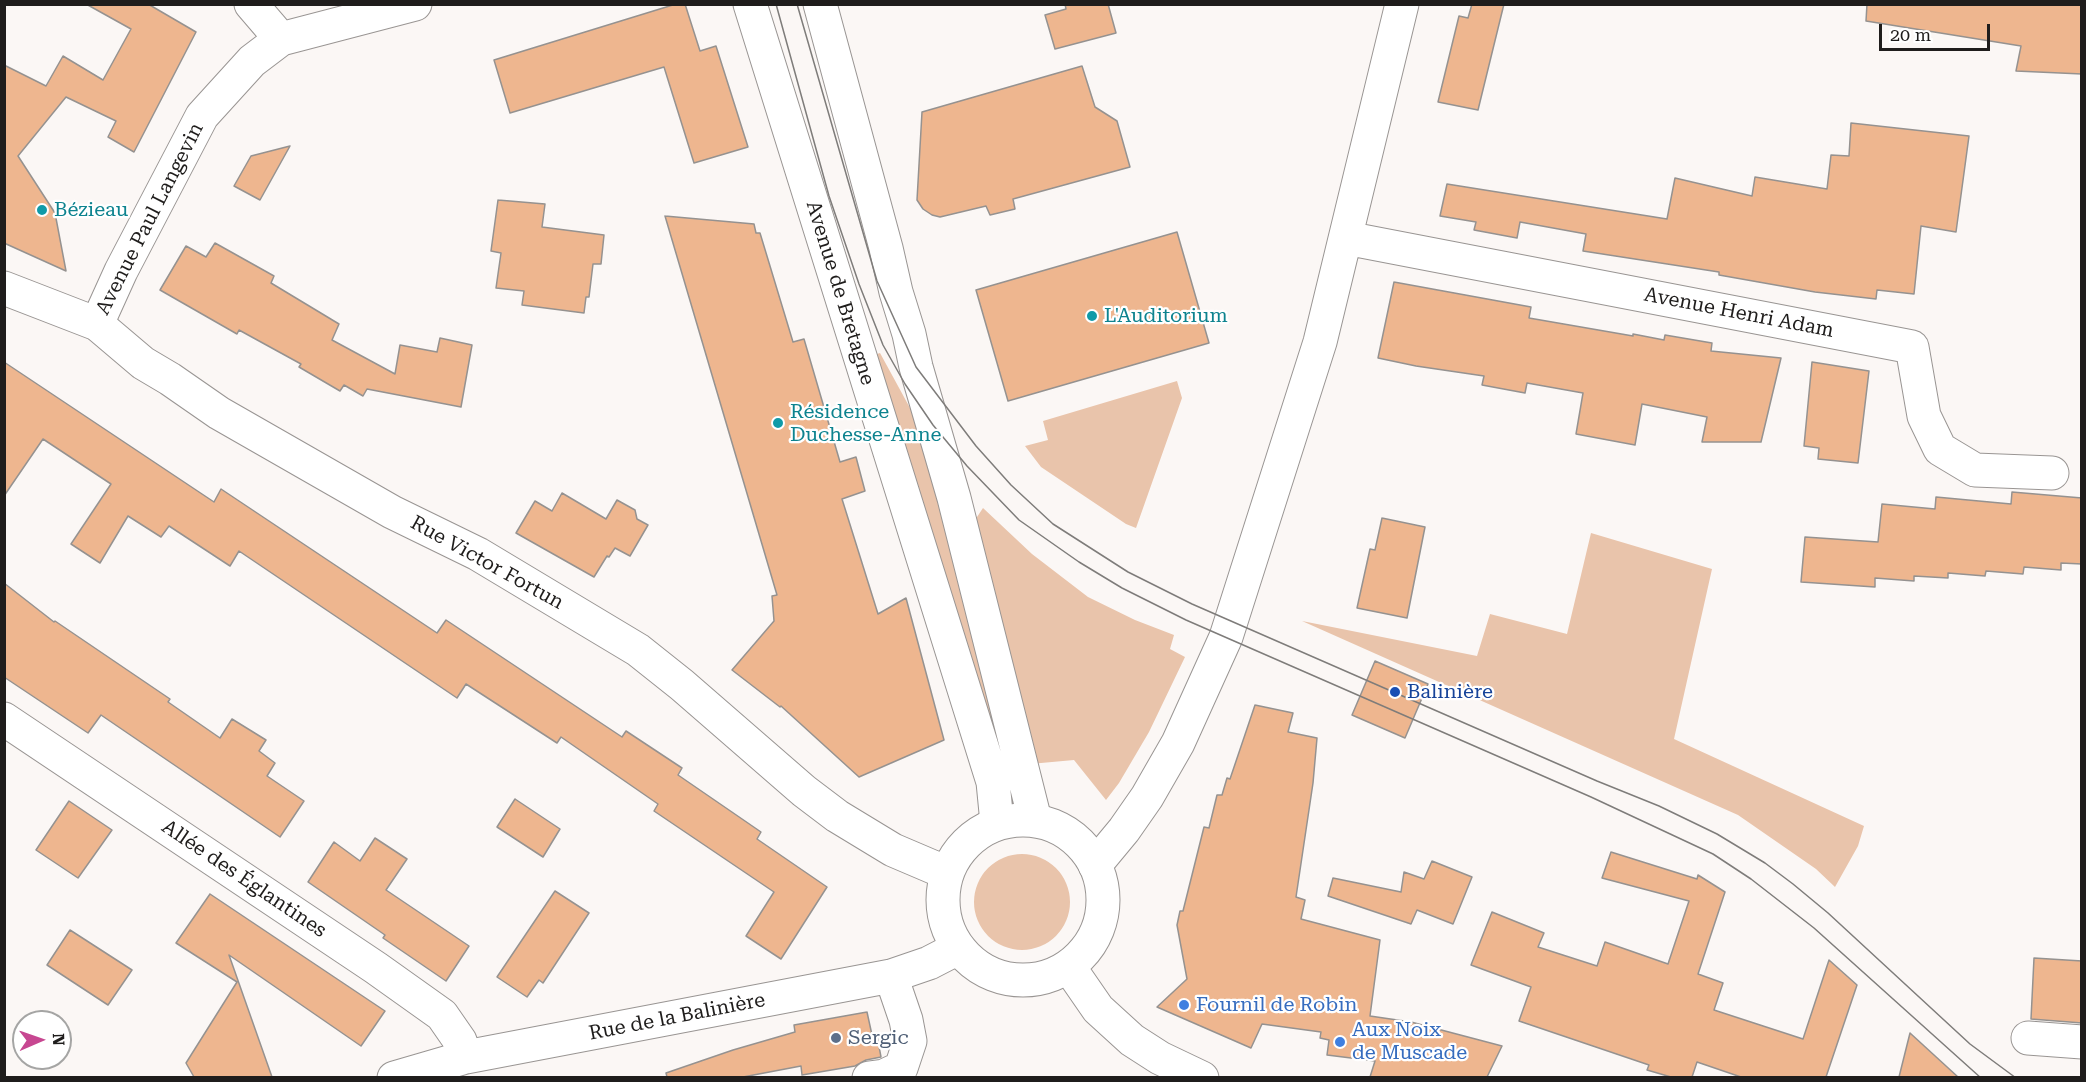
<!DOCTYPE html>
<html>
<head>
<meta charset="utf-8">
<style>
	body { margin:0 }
	#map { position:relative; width:2086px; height:1082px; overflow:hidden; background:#fbf7f5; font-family:"Roboto Serif",serif }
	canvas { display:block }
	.frame { position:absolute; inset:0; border:6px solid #1f1d1c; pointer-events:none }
	.north { position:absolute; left:12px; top:1010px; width:60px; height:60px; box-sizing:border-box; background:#fff; border:2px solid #a5a5a4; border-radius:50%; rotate:88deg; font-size:16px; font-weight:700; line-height:24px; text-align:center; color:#1f1d1c }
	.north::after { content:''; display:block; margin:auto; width:21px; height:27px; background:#c74791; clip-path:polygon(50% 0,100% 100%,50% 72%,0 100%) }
	.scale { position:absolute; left:1879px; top:24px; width:111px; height:27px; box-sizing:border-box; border:3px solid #1f1d1c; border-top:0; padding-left:8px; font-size:18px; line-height:21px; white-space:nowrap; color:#1f1d1c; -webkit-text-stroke:4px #fff; paint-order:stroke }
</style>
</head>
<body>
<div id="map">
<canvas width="2086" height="1082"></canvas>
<div class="frame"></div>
<div class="north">N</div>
<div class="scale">20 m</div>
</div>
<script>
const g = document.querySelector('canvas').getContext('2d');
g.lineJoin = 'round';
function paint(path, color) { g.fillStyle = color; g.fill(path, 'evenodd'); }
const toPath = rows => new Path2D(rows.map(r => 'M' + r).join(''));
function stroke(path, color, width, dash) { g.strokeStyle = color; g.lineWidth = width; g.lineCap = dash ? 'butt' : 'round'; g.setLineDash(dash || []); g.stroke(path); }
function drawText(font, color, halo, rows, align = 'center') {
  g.font = font + ' "Roboto Serif",serif'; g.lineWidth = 4.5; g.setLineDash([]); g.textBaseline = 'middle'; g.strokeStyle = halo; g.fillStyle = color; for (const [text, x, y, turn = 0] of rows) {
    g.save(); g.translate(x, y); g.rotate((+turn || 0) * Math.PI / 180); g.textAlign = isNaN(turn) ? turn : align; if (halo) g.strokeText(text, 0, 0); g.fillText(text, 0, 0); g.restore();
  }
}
paint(toPath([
	[880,353,910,408,924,429,1012,771,1002,773,868,357],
	[1177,381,1182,398,1136,528,1126,524,1041,467,1025,446,1048,440,1043,421],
	[983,508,1032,554,1088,597,1135,620,1174,635,1170,649,1185,657,1149,732,1119,783,1106,800,1074,760,1030,764,969,529],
	[1591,533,1712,569,1674,739,1864,826,1858,846,1835,887,1816,869,1738,815,1302,621,1477,656,1490,614,1567,634],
	'974 902a48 48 0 1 1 96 0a48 48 0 1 1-96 0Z'
]), '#e9c4ab');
const building = toPath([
	[86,4,148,4,196,32,134,152,108,137,116,121,66,97,18,156,55,213,66,271,4,243,4,65,46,86,63,56,103,80,131,29,86,4],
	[676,4,685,4,700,51,716,46,748,147,694,163,664,67,510,113,494,60,676,4],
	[1065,4,1108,4,1116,33,1055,49,1045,15,1066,9,1065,4],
	[1472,4,1504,4,1478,110,1438,102,1459,16,1468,18,1472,4],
	[1867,4,2082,4,2082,74,2016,71,2021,46,1866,21,1867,4],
	[1082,66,1095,107,1117,121,1130,167,1013,199,1015,209,990,215,986,206,940,217,932,215,923,209,917,200,922,112,1082,66],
	[1851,123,1969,136,1956,232,1921,226,1914,294,1877,290,1876,299,1815,292,1719,275,1719,272,1583,251,1586,234,1520,222,1517,238,1474,230,1476,222,1440,216,1447,184,1667,219,1675,178,1752,196,1755,177,1827,189,1831,155,1849,156,1851,123],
	[290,146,260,200,234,186,251,156,290,146],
	[498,200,545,204,542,227,604,235,601,264,593,264,589,297,586,297,584,313,522,305,524,291,496,288,501,253,491,251,498,200],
	[665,216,754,224,756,233,760,233,793,342,804,339,840,462,856,457,865,491,842,499,878,614,906,598,944,740,859,777,781,706,780,707,732,670,774,621,772,596,777,595,665,216],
	[1177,232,1209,343,1008,401,976,290,1177,232],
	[215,243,274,276,271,283,339,324,332,340,395,374,400,345,437,352,440,338,472,345,461,407,367,389,363,396,344,385,340,391,299,367,301,364,239,330,237,334,160,290,186,246,206,257,215,243],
	[1394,282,1531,307,1529,318,1633,336,1633,334,1664,340,1665,335,1712,343,1711,351,1781,358,1761,442,1702,442,1707,417,1642,404,1635,445,1576,434,1583,393,1527,383,1525,393,1482,385,1484,376,1416,366,1378,358,1394,282],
	[4,362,214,502,221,489,437,633,446,620,622,737,626,731,682,768,678,775,761,832,757,839,827,887,781,959,746,936,774,892,654,811,658,804,561,737,557,743,466,684,457,698,239,551,230,566,169,526,161,537,128,516,100,563,71,544,111,484,43,439,4,496,4,362],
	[1812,362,1869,371,1858,463,1818,459,1819,448,1804,446,1812,362],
	[2012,492,2082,498,2082,564,2061,563,2061,570,2024,567,2023,574,1986,571,1985,576,1948,573,1948,578,1914,576,1914,581,1875,578,1875,587,1801,582,1805,537,1878,542,1882,504,1935,509,1936,497,2011,504,2012,492],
	[562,493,606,519,617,500,635,510,637,519,648,525,630,556,615,548,609,557,607,556,594,577,516,533,535,501,552,511,562,493],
	[1382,518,1425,527,1407,618,1357,608,1370,549,1375,550,1382,518],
	[4,583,54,622,55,621,170,699,168,702,220,738,232,719,266,740,259,751,275,763,267,776,304,801,280,837,101,715,88,733,4,677,4,583],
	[1375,661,1428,684,1405,738,1352,715,1375,661],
	[1255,705,1293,713,1288,732,1317,738,1313,783,1296,897,1305,900,1301,919,1380,940,1370,1016,1411,1022,1502,1046,1487,1077,1370,1077,1375,1061,1327,1055,1329,1040,1320,1038,1321,1032,1262,1024,1251,1048,1157,1007,1187,979,1177,925,1180,911,1183,911,1204,827,1209,828,1217,795,1222,795,1227,778,1230,779,1255,705],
	[515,799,560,829,543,857,497,827,515,799],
	[69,801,112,830,78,878,36,850,69,801],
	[375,838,407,859,386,890,469,946,446,981,383,938,385,935,308,882,334,842,360,861,375,838],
	[1611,852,1697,879,1698,875,1725,892,1698,974,1723,983,1714,1010,1803,1039,1829,960,1857,985,1826,1077,1741,1077,1697,1062,1692,1077,1671,1077,1647,1070,1649,1065,1519,1021,1531,987,1471,965,1492,912,1544,933,1538,947,1597,966,1605,942,1668,964,1689,901,1602,878,1611,852],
	[1432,861,1472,877,1453,924,1417,910,1411,924,1328,896,1333,878,1401,892,1404,872,1424,879,1432,861],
	[555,891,589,913,543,983,539,980,527,997,497,977,555,891],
	[210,894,385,1011,361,1046,229,955,272,1077,194,1077,186,1063,237,982,176,943,210,894],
	[70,930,132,970,108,1005,47,965,70,930],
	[2034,958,2082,961,2082,1023,2031,1019,2034,958],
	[867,1012,872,1035,877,1036,881,1057,866,1060,855,1066,802,1075,801,1066,743,1077,667,1077,666,1073,733,1050,795,1032,794,1025,867,1012],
	[1910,1033,1958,1077,1899,1077,1910,1033]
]);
paint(building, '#eeb68f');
stroke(building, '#959290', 1.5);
const street = toPath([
	[251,4,281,39],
	[750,4,993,782,997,823],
	[820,4,886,248,896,292,909,334,916,367,954,498,1035,820],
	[1346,238,1912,347,1924,416,1940,449,1975,470,2052,473],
	[97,324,121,271,202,116,252,61,281,39,415,4],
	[4,719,376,968,442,1015,460,1041,466,1057],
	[1095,865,1124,830,1147,797,1178,743,1226,637,1320,342,1402,4],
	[2028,1038,2082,1042],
	[394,1078,466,1057,891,976,929,963,958,948],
	[869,1078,884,1076,901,1068,910,1041,906,1020,891,976]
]);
const secondary = toPath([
	[4,288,97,324,143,363,170,379,219,413,392,512,478,554,638,650,682,685,804,791,837,816,893,850,947,873],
	'943 900a80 80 0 1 1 160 0a80 80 0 1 1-160 0Z',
	[1069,967,1098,1009,1132,1040,1160,1058,1202,1078]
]);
stroke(street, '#999593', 35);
stroke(secondary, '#999593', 35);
stroke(street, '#fff', 33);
stroke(secondary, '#fff', 33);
stroke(toPath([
	[776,4,829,196,859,284,883,345,905,384,933,425,967,466,1019,520,1079,562,1122,588,1186,620,1591,797,1713,854,1751,879,1814,928,1981,1078],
	[797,4,877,281,916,367,976,446,1011,485,1053,524,1128,572,1192,604,1597,781,1659,806,1717,834,1765,863,1793,884,1828,913,1970,1044,2016,1078]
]), '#7e7c7a', 1.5);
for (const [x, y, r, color] of [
	[42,210,6,"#0f9aa8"],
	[1092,316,6,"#0f9aa8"],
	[778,423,6,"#0f9aa8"],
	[1395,692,6,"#1a4fb4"],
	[1184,1005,6,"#3f7fe0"],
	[836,1038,6,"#5c6f8a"],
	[1340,1042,6,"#3f7fe0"]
]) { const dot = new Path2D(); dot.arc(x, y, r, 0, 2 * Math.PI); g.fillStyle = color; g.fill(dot); stroke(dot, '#fff', 2); }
drawText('20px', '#0d838f', '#fff', [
	["Bézieau",54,210],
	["L'Auditorium",1104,316],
	["Résidence",790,412],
	["Duchesse-Anne",790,435]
], 'left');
drawText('20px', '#1f1d1c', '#fff', [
	["Avenue Paul Langevin",150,219,-63],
	["Avenue de Bretagne",840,293,73],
	["Avenue Henri Adam",1739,313,11],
	["Rue Victor Fortun",487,563,29],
	["Allée des Églantines",244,879,34],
	["Rue de la Balinière",677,1017,-11]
]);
drawText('20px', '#164399', '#fff', [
	["Balinière",1407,692]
], 'left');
drawText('20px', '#366cbe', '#fff', [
	["Fournil de Robin",1196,1005],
	["Aux Noix",1352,1030],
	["de Muscade",1352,1053]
], 'left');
drawText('20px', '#4e5e75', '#fff', [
	["Sergic",848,1038]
], 'left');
</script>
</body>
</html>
